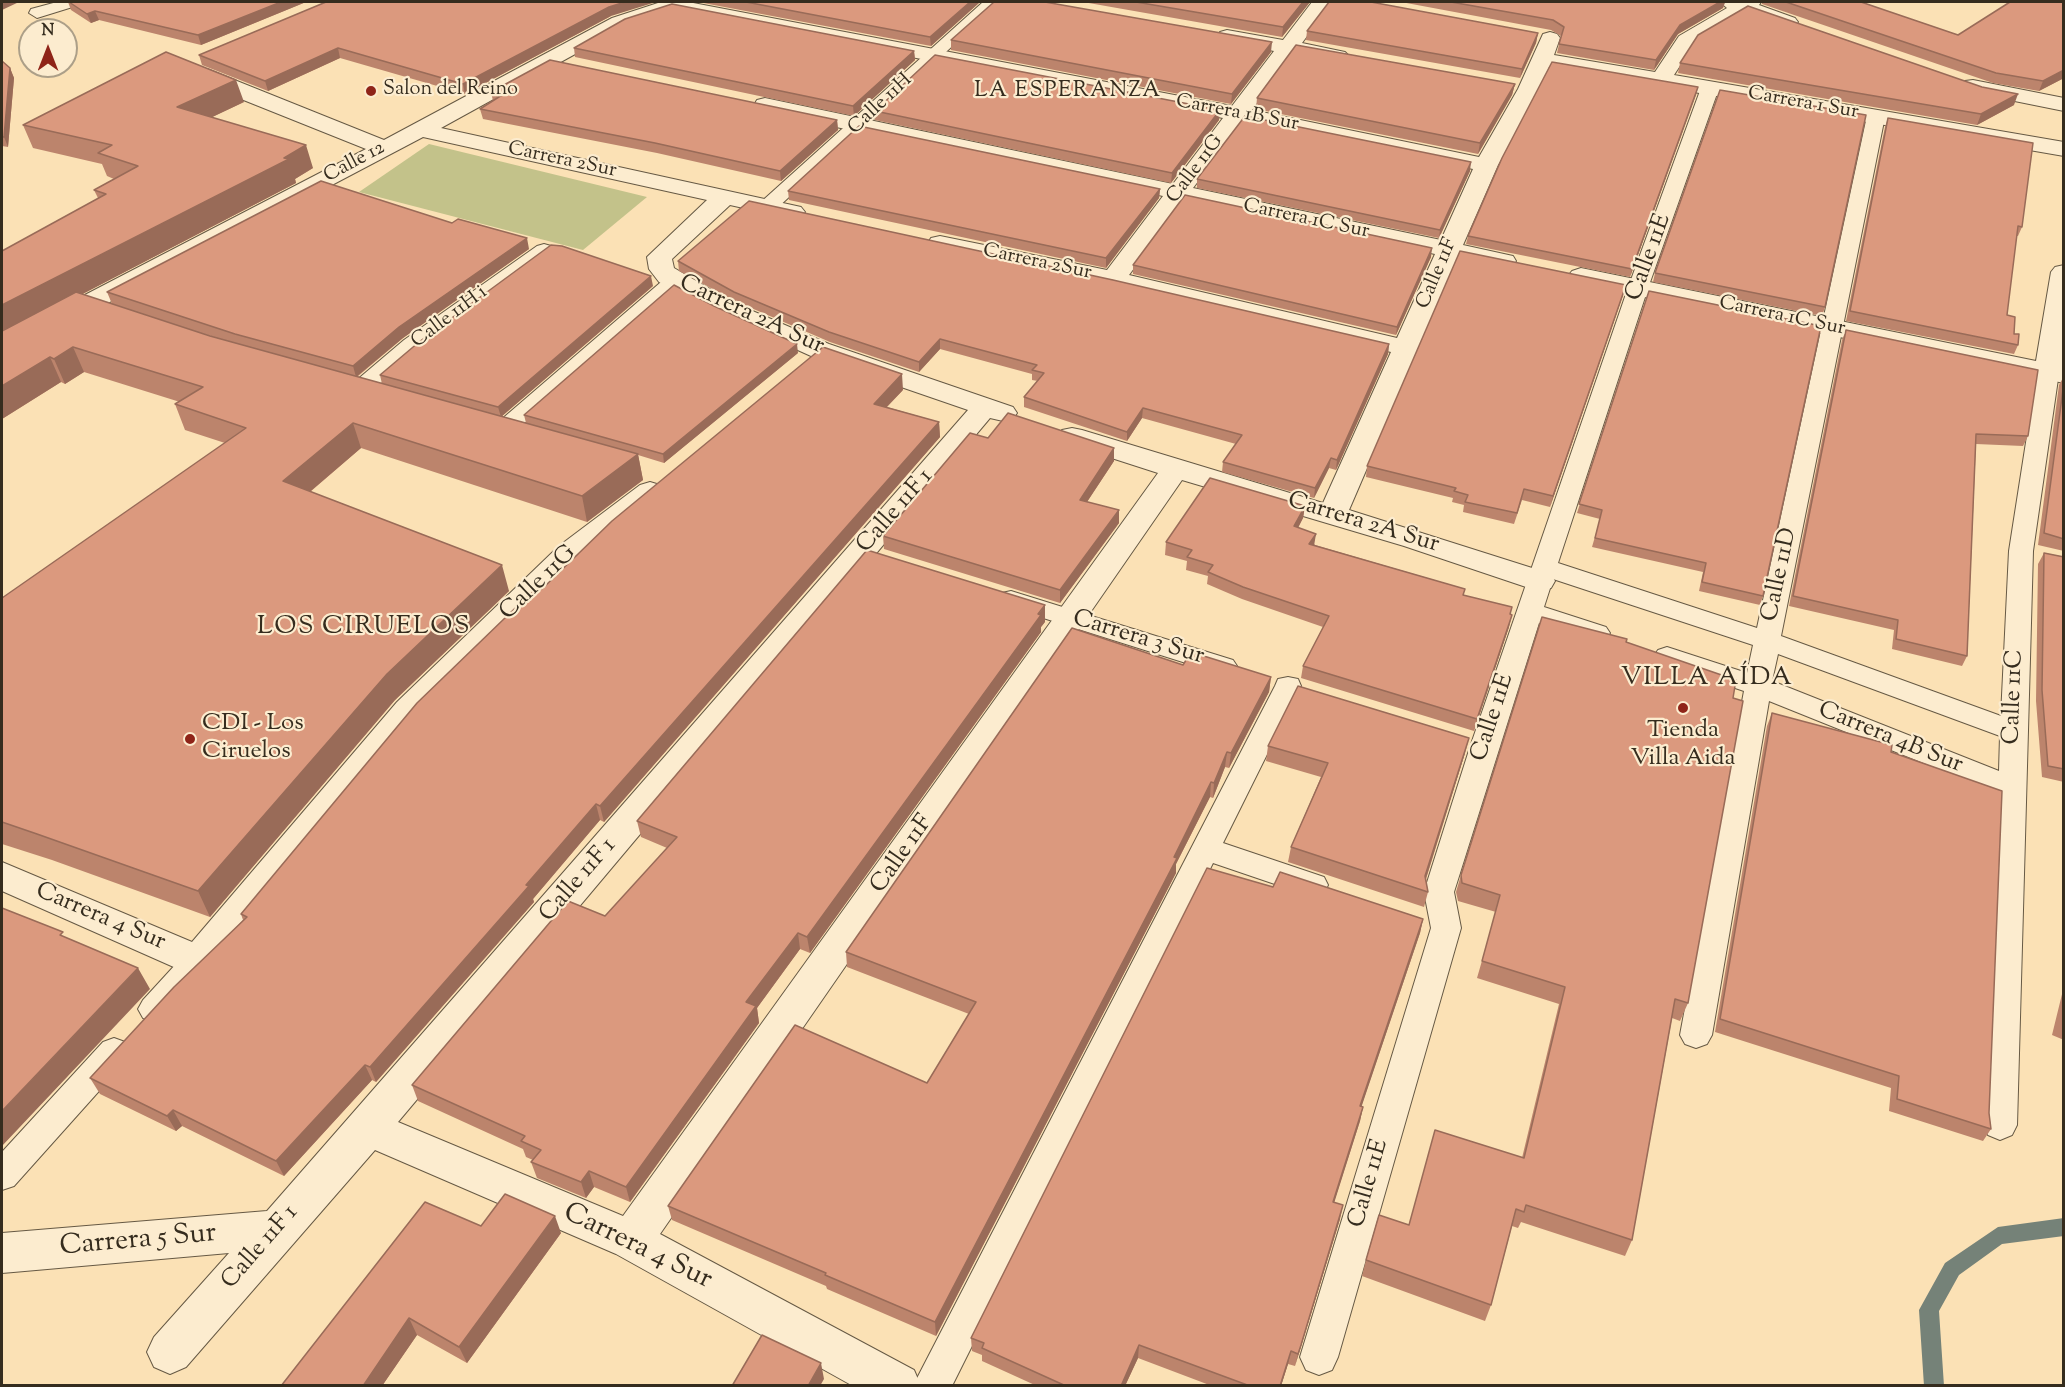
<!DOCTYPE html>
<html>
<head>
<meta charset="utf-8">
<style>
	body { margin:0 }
	#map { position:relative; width:2065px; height:1387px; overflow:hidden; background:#fbe1b5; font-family:"Sorts Mill Goudy",serif }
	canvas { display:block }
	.frame { position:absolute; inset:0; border:3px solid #352c1e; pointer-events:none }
	.north { position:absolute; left:18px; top:18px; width:60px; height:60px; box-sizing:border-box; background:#fceccf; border:2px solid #ac9f88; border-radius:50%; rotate:0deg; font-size:16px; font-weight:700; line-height:24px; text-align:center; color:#352c1e }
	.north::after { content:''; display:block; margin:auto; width:21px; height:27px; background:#8f2418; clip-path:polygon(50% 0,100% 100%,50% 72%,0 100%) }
</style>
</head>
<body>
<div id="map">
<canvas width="2065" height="1387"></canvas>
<div class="frame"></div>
<div class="north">N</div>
</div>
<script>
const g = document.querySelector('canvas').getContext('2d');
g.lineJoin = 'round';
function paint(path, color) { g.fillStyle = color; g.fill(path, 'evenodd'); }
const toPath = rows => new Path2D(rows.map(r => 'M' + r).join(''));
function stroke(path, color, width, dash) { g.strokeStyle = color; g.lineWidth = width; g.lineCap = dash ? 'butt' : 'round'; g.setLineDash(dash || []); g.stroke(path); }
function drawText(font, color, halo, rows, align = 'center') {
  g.font = font + ' "Sorts Mill Goudy",serif'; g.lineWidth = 4.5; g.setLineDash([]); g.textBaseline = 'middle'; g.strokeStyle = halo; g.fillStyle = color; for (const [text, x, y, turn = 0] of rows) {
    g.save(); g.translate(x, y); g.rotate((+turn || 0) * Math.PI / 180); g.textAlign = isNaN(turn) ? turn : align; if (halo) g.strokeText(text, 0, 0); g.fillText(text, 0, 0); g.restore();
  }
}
paint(toPath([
	[429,144,647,197,583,250,359,192]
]), '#c3c28a');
paint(toPath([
	[2064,1218,2064,1236,2002,1244,1959,1275,1939,1311,1944,1386,1924,1386,1919,1310,1945,1263,1998,1227,2064,1218]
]), '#758278');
const service = toPath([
	[57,2,81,2,79,5,37,18,29,13,31,9,57,2],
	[983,2,1000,2,775,210,761,210,758,206,761,202,983,2],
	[1710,83,1719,88,1648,288,1558,563,1757,628,1867,116,1876,111,1882,112,1885,116,1781,636,2001,716,2009,551,2037,372,2040,367,2056,367,2059,372,2033,551,2017,1125,2012,1135,2000,1140,1988,1135,1983,1125,1998,793,1769,701,1712,1035,1707,1044,1696,1048,1685,1044,1680,1035,1744,691,1658,662,1654,656,1658,650,1667,647,1747,673,1753,645,1553,579,1544,607,1606,627,1610,633,1606,639,1597,642,1539,623,1454,892,1461,928,1338,1357,1332,1370,1319,1375,1306,1370,1300,1357,1431,928,1424,892,1470,747,1628,288,1701,88,1710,83],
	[1778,654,2000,736,1999,771,1772,681,1778,654],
	[544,244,551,246,554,250,551,254,420,350,367,395,351,395,348,390,351,385,404,340,537,246,544,244],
	[675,274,682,276,685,280,682,284,511,435,495,435,492,430,495,425,668,276,675,274],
	[1011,591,1233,660,1237,666,1233,672,1224,675,1002,605,998,599,1002,593,1011,591],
	[1288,677,1298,679,1301,686,1223,843,1324,877,1328,885,1324,893,1313,897,1213,863,952,1386,913,1386,1275,686,1278,679,1288,677],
	[198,949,209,952,214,961,209,970,165,1018,154,1022,143,1018,138,1009,143,1000,187,952,198,949],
	[114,1038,125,1042,130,1052,125,1062,14,1186,2,1190,2,1152,103,1042,114,1038]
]);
const minor = toPath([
	[661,2,688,2,1232,106,1274,51,1220,40,1217,36,1220,32,1227,30,1283,40,1312,2,1332,2,1302,43,1345,52,1349,56,1345,60,1338,62,1293,54,1252,110,1479,157,1518,89,1543,34,1550,32,1557,34,1560,38,1554,55,1655,72,1679,36,1727,8,1720,2,1761,2,1759,5,1795,18,1798,22,1795,26,1788,28,1745,14,1694,44,1674,75,2064,142,2064,156,1549,67,1540,89,1498,165,1463,245,1513,256,1516,261,1513,266,1504,268,1457,259,1349,510,1551,574,1555,581,1551,588,1540,591,1529,588,1404,546,1182,480,660,1234,914,1370,921,1386,853,1386,616,1254,375,1150,186,1367,170,1374,154,1367,147,1352,154,1337,229,1253,2,1273,2,1233,267,1211,968,410,811,356,716,313,659,282,649,269,647,257,707,200,423,137,11,354,2,356,2,338,366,149,191,79,188,74,191,69,207,69,384,140,612,18,661,2],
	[671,10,1223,118,1173,184,765,98,757,100,754,105,757,110,765,112,1163,196,1107,270,940,236,931,238,928,243,931,248,1113,287,1391,352,1323,503,1082,430,1072,428,1062,430,1058,436,1062,442,1158,473,623,1216,398,1122,990,418,1003,421,1013,419,1017,413,1013,407,829,344,734,303,674,268,672,259,730,205,793,219,801,217,805,212,801,207,441,128,626,26,671,10],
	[1243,122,1473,169,1441,240,1193,188,1243,122],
	[1184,201,1435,254,1397,338,1129,275,1184,201],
	[1973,80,2064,98,2064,111,1965,91,1962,86,1965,81,1973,80],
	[2064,265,2064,383,1581,284,1572,281,1568,276,1572,271,1581,268,2036,361,2051,272,2055,267,2064,265],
	[650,482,660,485,665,491,660,497,581,560,421,718,211,972,198,976,185,972,2,891,2,862,192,942,397,702,559,546,640,485,650,482]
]);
stroke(service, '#665944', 2);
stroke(minor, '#665944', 2);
paint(service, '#fceccf');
paint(minor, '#fceccf');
paint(toPath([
	[68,2,306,2,201,45,99,20,91,23,71,10],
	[698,2,980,2,931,46],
	[1083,2,1310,2,1282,37],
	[1401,2,1725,2,1723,8,1678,34,1654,70,1557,53,1561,36,1551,30],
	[1762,2,1866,2,1864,3,1958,35,2064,2,2064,78,2039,91,1993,83,1762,4],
	[611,16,465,94,340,58,268,91,202,65,199,55],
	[1307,31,1538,33,1536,43,1520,78,1306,40],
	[951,40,1271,52,1231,104,951,50],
	[574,48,914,51,915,60,854,116,575,57],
	[2,61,10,68,14,78,8,147,2,146],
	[1680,63,1982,87,2014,105,1977,125,1678,73],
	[1515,84,1512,95,1478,154,1256,109,1257,98],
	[1698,87,1630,277,1466,244,1468,236],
	[491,92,837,120,838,130,781,181,657,153,483,119,480,109,493,101],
	[244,102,212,117,313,168,295,179,296,183,82,294,210,336,223,340,112,304,107,292,529,249,403,338,357,377,382,384,380,375,653,286,501,417,526,423,524,415,798,353,664,463,638,455,643,480,587,522,361,448,310,492,509,591,395,700,210,917,52,860,2,844,2,598,225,443,185,430,175,404,180,402,84,372,65,384,61,382,2,419,98,198,94,190,114,179,107,176,102,164,33,148,23,125],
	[875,111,1219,120,1171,183,875,120],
	[1888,118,2022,227,2018,236,2016,236,2007,315,2018,345,2014,354,1846,321,1885,127],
	[1470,171,1439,238,1197,188,1197,179],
	[1160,189,1159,198,1106,268,789,200,788,191],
	[1431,257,1396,335,1133,274,1133,265],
	[678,261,1389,344,1388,354,1336,470,1329,468,1314,498,1222,472,1223,462,1236,444,1142,418,1127,441,1024,407,1024,397,1038,381,1032,380,1032,374,940,349,919,372,830,342,735,301,679,271],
	[1655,273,1825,307,1822,316,1653,282],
	[1626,285,1623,295,1550,507,1522,500,1514,524,1463,512,1464,505,1452,502,1453,498,1366,477,1367,466],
	[1649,291,1763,596,1760,605,1699,591,1703,572,1592,547,1600,519,1577,513],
	[1846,330,2028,436,2023,446,1976,444,1967,656,1962,666,1892,649,1894,630,1789,606,1842,340],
	[2064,376,2064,551,2038,545,2059,385],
	[903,390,887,407,939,422,940,437,604,822,600,820,533,899,534,902,376,1082,372,1080,284,1176,182,1126,176,1131,100,1094,90,1078,243,920,241,914,542,589],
	[988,438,1114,448,1114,461,1087,502,1119,523,1060,603,884,549,883,536],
	[1305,506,1303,518,1298,528,1315,545,1465,589,1463,595,1510,614,1509,627,1474,731,1301,678,1303,666,1323,627,1242,599,1207,584,1208,576,1186,570,1187,561,1165,555,1166,542],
	[2044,553,2064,557,2064,782,2042,777,2036,701,2038,564],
	[1045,622,1041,627,1041,632,810,953,800,949,757,1008,759,1023,630,1202,594,1187,586,1198,537,1178,531,1162,533,1160,526,1157,523,1149,418,1101,412,1085,605,916,667,848,641,837,637,821],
	[1626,642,1688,1003,1680,1021,1672,1018,1632,1240,1625,1256,1521,1222,1518,1228,1512,1226,1491,1305,1485,1321,1362,1276,1366,1260,1409,1225,1522,1158,1559,1004,1477,978,1496,912,1458,901,1456,892,1461,875],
	[1183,665,1271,677,1269,692,1229,768,1225,767,1213,798,1210,797,1176,864,1176,873,936,1336,827,1289,826,1286,672,1220,668,1206,927,1083,969,1014,847,967,846,952],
	[1772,713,1891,752,1989,1113,1991,1129,1983,1141,1889,1111,1891,1088,1715,1032,1767,726],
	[1268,746,1465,753,1426,879,1428,892,1424,907,1288,862,1291,847,1321,777,1266,761],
	[1273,887,1423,919,1420,933,1361,1107,1363,1107,1360,1121,1334,1202,1340,1219,1295,1366,1288,1364,1281,1386,1212,1386,1138,1358,1125,1386,1037,1386,982,1361,982,1355,972,1351,971,1338],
	[2064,986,2064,1040,2052,1035],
	[481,1226,561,1233,467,1363,417,1335,382,1386,281,1386]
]), '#bc846c');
paint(toPath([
	[2,2,19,2,2,10],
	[281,2,306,2,201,45,198,35],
	[625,2,656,2,611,16,465,94,463,84,609,7],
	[970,2,980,2,931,46,930,37],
	[1303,2,1310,2,1282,37,1283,27],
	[1720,2,1725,2,1723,8,1678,34,1654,70,1656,60,1680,25],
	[95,11,99,20,91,23,87,14],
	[1538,33,1536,43,1520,78,1522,69],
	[1272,42,1271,52,1231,104,1232,94],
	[338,48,340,58,268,91,265,81],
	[914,51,915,60,854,116,853,106],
	[10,68,14,78,8,147,4,137],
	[2064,70,2064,78,2039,91,2043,81],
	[236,80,244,102,185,130,177,107],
	[1515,84,1512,95,1478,154,1480,143],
	[1698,87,1696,95,1630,277,1632,269],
	[2018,94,2014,105,1977,125,1981,114],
	[1220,110,1219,120,1171,183,1172,173],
	[837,120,838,130,781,181,780,171],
	[306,145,313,168,295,179,296,183,2,336,2,305,284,158],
	[1471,162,1470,171,1439,238,1440,230],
	[1160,189,1159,198,1106,268,1106,258],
	[527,238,529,249,403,338,356,377,353,366,399,327],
	[1432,248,1431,257,1396,335,1397,327],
	[651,276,653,286,501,417,498,407],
	[1626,285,1623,295,1550,507,1553,496],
	[940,339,940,349,919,372,919,362],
	[797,344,798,353,664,463,663,454],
	[1389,344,1388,354,1336,470,1337,460],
	[73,347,84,372,65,384,54,359],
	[50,357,61,382,2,419,2,386],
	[902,374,903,390,875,419,874,404],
	[1143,408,1142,418,1127,441,1127,432],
	[939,422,940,437,604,822,600,806],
	[353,423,361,448,292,507,283,481],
	[1114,448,1114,461,1079,514,1080,500],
	[638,454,643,480,587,522,582,496],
	[1331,458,1329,468,1314,498,1315,488],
	[1305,506,1303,518,1292,539,1294,526],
	[1119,510,1119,523,1060,603,1060,590],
	[1316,534,1314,546,1309,544],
	[502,565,509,591,395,700,210,917,198,891,387,674],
	[1045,605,1045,622,1041,627,1041,632,810,953,807,937],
	[1512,615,1509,627,1474,731,1477,719],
	[1271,677,1269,692,1229,768,1231,753],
	[1469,738,1465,753,1422,891,1425,876],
	[1227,752,1225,767,1213,798,1214,783],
	[1211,782,1210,797,1176,864,1176,873,936,1336,935,1322],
	[596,804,600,820,533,899,534,902,376,1082,370,1067],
	[1423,919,1420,933,1357,1120,1360,1106],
	[798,933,800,949,757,1008,759,1023,630,1202,626,1187,746,1002],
	[138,968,150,989,2,1146,2,1111],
	[365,1065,372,1080,284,1176,276,1161],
	[1363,1107,1360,1121,1330,1216,1333,1202],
	[173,1110,182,1126,176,1131,167,1116],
	[589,1171,594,1187,586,1198,581,1182],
	[1343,1205,1340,1219,1295,1366,1298,1354],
	[555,1216,561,1233,467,1363,459,1347],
	[409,1318,417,1335,382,1386,363,1386],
	[1139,1345,1138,1358,1125,1386,1121,1386],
	[1291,1351,1288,1364,1281,1386,1280,1386],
	[821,1363,824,1379,820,1386,808,1386]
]), '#996b58');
const building = toPath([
	[69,2,281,2,198,35,95,11,87,14,69,2],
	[326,2,625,2,609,7,463,84,338,48,265,81,199,55,326,2],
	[746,2,970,2,930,37,746,2],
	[994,2,1045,2,1272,42,1232,94,951,40,994,2],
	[1136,2,1303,2,1283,27,1136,2],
	[1329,2,1371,2,1538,33,1522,69,1307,31,1329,2],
	[1451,2,1720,2,1680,25,1656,60,1559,44,1564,27,1553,20,1451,2],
	[1786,2,1861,2,1958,35,2010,2,2064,2,2064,70,2043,81,1996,73,1786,2],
	[672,4,914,51,853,106,574,48,625,19,672,4],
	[1748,6,1982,87,2018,94,1981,114,1680,63,1698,35,1748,6],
	[1296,45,1515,84,1480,143,1257,98,1296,45],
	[166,52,236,80,177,107,306,145,284,158,289,159,2,305,2,251,106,194,94,190,138,166,98,153,112,145,23,125,166,52],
	[935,55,1220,110,1172,173,875,111,935,55],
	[550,60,837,120,780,171,655,143,480,109,502,95,491,92,550,60],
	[2,61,10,68,4,137,2,137,2,61],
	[1552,62,1698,87,1632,269,1468,236,1502,158,1552,62],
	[1720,90,1866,115,1825,307,1655,273,1720,90],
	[1245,116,1471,162,1440,230,1197,179,1245,116],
	[1888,118,2033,143,2022,227,2018,226,2007,315,2015,317,2014,334,2019,334,2018,345,1850,311,1888,118],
	[859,126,1160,189,1106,258,788,191,859,126],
	[321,181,452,223,458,219,527,238,399,327,353,366,235,334,107,292,321,181],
	[1185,195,1432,248,1397,327,1133,265,1185,195],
	[749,201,1113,280,1389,344,1337,460,1331,458,1315,488,1223,462,1242,435,1143,408,1127,432,1024,397,1044,373,1032,370,1037,365,940,339,919,362,829,332,734,292,678,261,749,201],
	[551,245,562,246,651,276,498,407,380,375,419,342,551,245],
	[1460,251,1626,285,1553,496,1524,489,1517,513,1465,502,1468,495,1454,491,1456,488,1367,466,1460,251],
	[674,285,714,306,797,344,663,454,524,415,674,285],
	[1649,291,1821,326,1763,596,1702,582,1706,563,1595,538,1602,510,1579,504,1649,291],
	[76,292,210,336,638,454,582,496,353,423,283,481,502,565,387,674,198,891,37,834,2,822,2,598,246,428,175,404,203,387,73,347,54,359,50,357,2,386,2,331,76,292],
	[1846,330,2038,370,2028,436,1976,434,1967,656,1896,639,1898,620,1793,596,1846,330],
	[823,347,902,374,874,404,939,422,600,806,596,804,526,885,529,886,370,1067,365,1065,276,1161,173,1110,167,1116,90,1078,174,987,247,917,241,914,417,703,537,587,542,589,612,521,823,347],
	[2064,382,2064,539,2044,533,2064,382],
	[1008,413,1114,448,1080,500,1119,510,1060,590,883,536,970,433,988,438,1008,413],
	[1210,478,1305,506,1294,526,1316,534,1309,544,1465,589,1463,595,1512,607,1510,614,1512,615,1477,719,1303,666,1329,616,1243,587,1208,572,1213,565,1187,557,1192,550,1166,542,1210,478],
	[867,550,1045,605,1038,614,1041,615,807,937,798,933,746,1002,756,1006,626,1187,589,1171,581,1182,531,1162,541,1150,521,1141,525,1136,412,1085,568,901,605,916,677,837,637,821,867,550],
	[2044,553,2064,557,2064,769,2048,766,2042,690,2044,553],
	[1542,617,1627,639,1626,642,1736,680,1733,698,1743,701,1688,1003,1675,999,1632,1240,1526,1205,1524,1212,1516,1209,1491,1305,1366,1260,1379,1215,1409,1225,1435,1130,1524,1158,1565,987,1482,961,1500,895,1462,883,1461,875,1542,617],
	[1072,628,1183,665,1191,652,1271,677,1231,753,1227,752,1214,783,1211,782,1174,857,1177,858,935,1322,825,1275,826,1273,668,1206,795,1025,927,1083,976,1002,846,952,1072,628],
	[1298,686,1469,738,1425,876,1428,892,1291,847,1328,763,1268,746,1298,686],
	[1772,713,1892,745,1891,752,2002,791,1989,1113,1991,1129,1897,1099,1899,1076,1720,1019,1772,713],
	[1207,868,1273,887,1280,872,1423,919,1360,1106,1363,1107,1333,1202,1343,1205,1301,1345,1298,1354,1291,1351,1280,1386,1250,1386,1139,1345,1121,1386,1066,1386,982,1348,984,1343,971,1338,1207,868],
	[2,908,63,932,60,935,138,968,2,1111,2,908],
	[505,1194,555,1216,459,1347,409,1318,363,1386,281,1386,425,1202,481,1226,505,1194],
	[762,1335,821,1363,808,1386,732,1386,762,1335]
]);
paint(building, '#db997e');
stroke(building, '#996b58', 1.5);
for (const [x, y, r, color] of [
	[371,91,6,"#8f2418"],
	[1683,708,6,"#8f2418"],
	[190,739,6,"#8f2418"]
]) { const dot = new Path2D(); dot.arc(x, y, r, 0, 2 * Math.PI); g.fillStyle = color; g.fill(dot); stroke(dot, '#fceccf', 2); }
drawText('20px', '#352c1e', '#fceccf', [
	["Salon del Reino",383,91]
], 'left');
drawText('20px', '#352c1e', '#fceccf', [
	["Carrera 1 Sur",1803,104,10],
	["Calle 11H",881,105,-43],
	["Carrera 1B Sur",1237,114,11],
	["Carrera 2Sur",562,161,12],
	["Calle 12",355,163,-28],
	["Calle 11G",1196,170,-53],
	["Carrera 1C Sur",1306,220,12],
	["Carrera 2Sur",1037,263,12],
	["Calle 11F",1438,274,-67],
	["Carrera 1C Sur",1782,317,12],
	["Calle 11H i",450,318,-37]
]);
g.letterSpacing = '1.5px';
drawText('22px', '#352c1e', '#fceccf', [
	["LA ESPERANZA",1068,92]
]);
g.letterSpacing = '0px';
drawText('24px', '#352c1e', '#fceccf', [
	["Calle 11E",1650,258,-70],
	["Carrera 2A Sur",751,316,25],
	["Calle 11F 1",896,512,-49],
	["Carrera 2A Sur",1363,524,17],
	["Calle 11D",1781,575,-78],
	["Calle 11G",539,584,-44],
	["Carrera 3 Sur",1138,639,17],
	["Calle 11C",2015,697,-88],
	["Calle 11E",1494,718,-72],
	["Carrera 4B Sur",1890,739,22],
	["Calle 11F",903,855,-55],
	["Calle 11F 1",579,881,-49],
	["Carrera 4 Sur",100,918,23],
	["Calle 11E",1370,1184,-74],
	["Calle 11F 1",261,1248,-49]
]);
drawText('24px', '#352c1e', '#fceccf', [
	["CDI - Los",202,725],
	["Ciruelos",202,753],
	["Tienda",1683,732,"center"],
	["Villa Aida",1683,760,"center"]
], 'left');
g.letterSpacing = '1.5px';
drawText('26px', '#352c1e', '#fceccf', [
	["LOS CIRUELOS",364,629],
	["VILLA AÍDA",1707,680]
]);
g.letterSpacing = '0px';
drawText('28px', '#352c1e', '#fceccf', [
	["Carrera 5 Sur",138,1242,-5],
	["Carrera 4 Sur",637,1248,26]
]);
</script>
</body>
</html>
